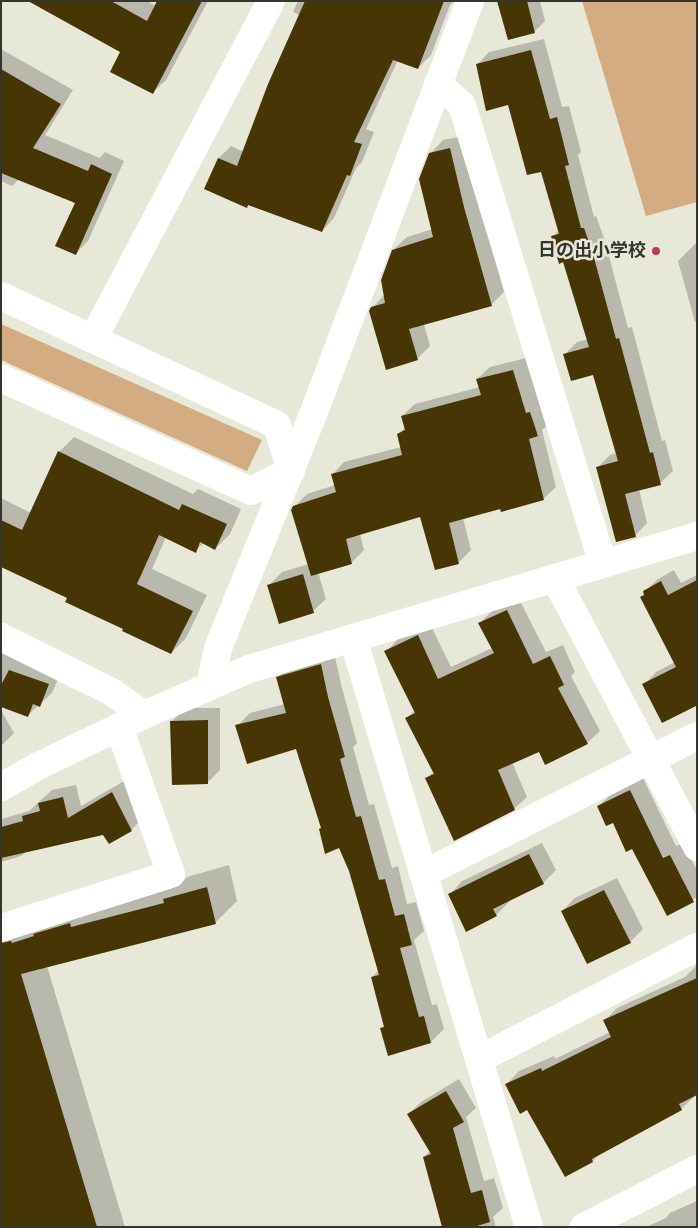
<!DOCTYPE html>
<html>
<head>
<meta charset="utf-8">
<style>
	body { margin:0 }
	#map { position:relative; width:698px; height:1228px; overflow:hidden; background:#e7e8d7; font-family:Raleway,sans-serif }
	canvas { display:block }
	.frame { position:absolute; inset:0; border:2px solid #34352e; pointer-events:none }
</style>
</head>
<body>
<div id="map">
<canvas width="698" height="1228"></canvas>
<div class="frame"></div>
</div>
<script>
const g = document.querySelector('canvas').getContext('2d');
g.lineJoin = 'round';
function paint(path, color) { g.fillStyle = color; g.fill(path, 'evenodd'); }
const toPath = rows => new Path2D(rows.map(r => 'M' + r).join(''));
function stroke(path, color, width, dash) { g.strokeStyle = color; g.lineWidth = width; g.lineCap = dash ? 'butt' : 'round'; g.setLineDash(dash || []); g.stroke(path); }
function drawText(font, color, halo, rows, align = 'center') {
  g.font = font + ' Raleway,"Noto Sans JP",sans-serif'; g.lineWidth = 5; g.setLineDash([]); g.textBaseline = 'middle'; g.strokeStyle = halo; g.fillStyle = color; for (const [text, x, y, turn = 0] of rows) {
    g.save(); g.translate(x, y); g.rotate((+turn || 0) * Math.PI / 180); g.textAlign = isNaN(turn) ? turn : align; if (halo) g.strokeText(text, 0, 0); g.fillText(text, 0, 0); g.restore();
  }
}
paint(toPath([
	[582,1,697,1,697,202,646,216],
	[1,324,262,440,247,471,1,360]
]), '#d3ac80');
paint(toPath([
	[31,1,147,1,156,6,158,1,208,1,166,80,153,92,122,51],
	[298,1,454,1,450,5,431,55,418,68,398,60,366,129,374,132,362,162,356,168,334,218,322,231,249,204,247,207,219,158,231,146,244,152,300,15,293,12],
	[498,1,540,1,545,21,534,32],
	[544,39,562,107,569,106,581,152,578,155,594,217,596,216,605,241,628,328,632,327,662,441,665,440,673,471,660,483,639,489,647,523,635,536,597,468,610,455,616,453,593,373,565,354,577,342,588,339,564,261,552,237,559,230,542,170,509,103,477,65,489,52],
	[1,49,73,90,45,135,100,158,105,152,124,161,88,241,75,254,76,202,19,179,12,186,1,181],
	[463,136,477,194,504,292,491,305,424,324,430,346,417,359,372,308,385,294,393,250,407,237,433,229,430,154,443,140],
	[697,242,697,322,695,322,678,261],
	[526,358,550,423,542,430,556,487,543,499,463,518,471,550,458,563,421,516,360,534,364,550,351,563,318,572,326,599,313,611,269,585,282,572,309,564,294,507,307,494,335,485,332,475,344,462,401,447,398,434,406,427,402,416,415,404,480,387,477,379,490,367],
	[74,437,193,494,198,489,241,509,230,534,215,549,204,543,195,551,166,537,152,569,207,595,186,638,171,653,68,597,1,566,1,498,31,513,59,452],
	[674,570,681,583,697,575,697,704,644,685,656,672,675,662,645,591,658,579],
	[519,599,546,652,563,645,575,672,571,676,600,731,587,743,539,750,512,762,527,797,514,809,427,778,434,771,407,718,415,710,386,652,398,639,430,624,451,667,492,648,480,623,492,611],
	[1,651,61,672,52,693,28,715,1,706],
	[334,652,341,684,357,743,353,747,369,805,374,804,392,868,398,866,407,904,416,902,424,931,414,940,432,1005,437,1004,444,1029,431,1042,382,1028,385,1025,372,977,379,970,350,871,340,847,322,828,297,748,237,726,250,713,285,704,278,678,290,665],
	[185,708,220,708,220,770,208,782,172,721],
	[1,710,14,733,1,746],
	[643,778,676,846,683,843,697,870,697,897,667,914,633,847,599,806,612,793],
	[126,780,144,817,131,830,104,833,26,852,21,856,1,862,1,819,29,811,52,790,76,785,81,806],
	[542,843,556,870,543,883,508,900,509,902,496,915,450,894,462,881],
	[229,865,237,901,215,923,47,966,125,1227,1,1227,1,930,181,883,187,877],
	[617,878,643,929,630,942,562,911,575,898],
	[697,965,697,1094,681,1109,599,1154,593,1161,528,1109,507,1084,519,1071,554,1056,555,1059,610,1032,604,1021,617,1008,687,976,687,975],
	[459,1079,476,1108,466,1117,484,1181,494,1178,503,1208,493,1217,496,1227,444,1227,424,1157,430,1151,408,1115,421,1102],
	[697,1201,697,1227,646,1227,666,1218,670,1213]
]), '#0003');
paint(toPath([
	[28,1,111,1,147,21,157,1,202,1,153,94,110,72,120,52],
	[305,1,444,1,418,69,393,60,354,142,362,144,350,176,347,175,322,232,248,205,247,208,204,189,218,158,237,166,268,84],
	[497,1,527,1,535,33,508,40],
	[531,50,550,119,557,117,569,165,565,166,581,228,584,228,593,254,616,339,619,338,650,453,653,452,661,485,625,494,636,537,616,542,596,467,618,461,593,375,571,381,563,354,589,347,563,262,559,264,551,236,559,234,541,172,527,175,508,105,486,111,476,64],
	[1,69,61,104,33,148,88,171,91,164,112,174,76,255,55,246,75,203,1,173],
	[450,148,464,207,492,306,409,329,418,360,386,370,369,311,371,307,385,303,381,280,392,250,433,237,419,179,429,153],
	[513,370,526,413,530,412,538,436,529,439,544,500,501,512,500,509,449,523,459,564,435,570,420,517,346,539,352,564,311,576,291,510,293,506,336,492,331,474,402,455,397,434,405,430,401,416,481,395,476,379],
	[58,451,179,510,182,504,227,524,215,550,200,542,196,553,159,535,137,584,193,611,171,654,122,631,123,629,65,602,67,598,1,567,1,520,22,530],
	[303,574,314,613,279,624,267,585],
	[697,580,697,708,696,706,662,723,642,684,676,667,640,597,644,595,643,591,661,581,668,595],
	[507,610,533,664,550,656,564,685,558,688,588,744,545,765,539,752,498,770,515,810,454,841,425,778,434,774,405,718,415,713,384,651,418,635,438,679,494,653,478,623],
	[321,664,328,697,345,757,340,759,356,817,361,816,379,880,385,879,395,916,404,914,412,945,400,948,419,1017,424,1016,431,1043,388,1056,380,1028,384,1027,371,977,379,975,349,871,339,848,325,854,319,829,321,828,296,749,247,764,235,725,286,713,276,677],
	[9,670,49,684,40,707,33,704,28,717,1,707,1,685],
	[208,720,208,784,172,785,170,721],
	[630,790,663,858,670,855,694,902,667,916,632,849,626,852,613,823,606,826,597,806],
	[112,792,132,831,109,844,103,835,1,858,1,827,23,821,22,816,40,811,38,803,63,797,68,818],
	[529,854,544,884,493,909,497,916,466,932,448,894],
	[207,887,216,924,21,974,97,1227,1,1227,1,943,11,941,12,943,34,936,33,934,70,923,71,927,164,903,163,899],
	[604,890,631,943,587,964,561,911],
	[697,978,697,1095,679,1104,682,1110,592,1159,593,1162,565,1177,527,1110,520,1114,505,1084,541,1068,542,1071,611,1037,603,1020],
	[446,1091,464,1122,453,1128,471,1193,482,1190,490,1222,474,1227,442,1227,423,1157,431,1154,407,1114]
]), '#463603');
stroke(toPath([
	[438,84,462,105,603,564],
	[93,339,271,1],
	[555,578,697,847],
	[1,637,112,692,144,715],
	[353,638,529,1227],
	[210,686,218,648,314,412,470,1],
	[423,874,697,736],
	[1,928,171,874,119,727],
	[479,1059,697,947],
	[584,1227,697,1169]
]), '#fff', 28);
stroke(toPath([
	[1,296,277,425,291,471,251,491,1,378],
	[1,787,38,766,144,715,249,669,697,536]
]), '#fff', 28);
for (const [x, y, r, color] of [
	[656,251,5,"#c43456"]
]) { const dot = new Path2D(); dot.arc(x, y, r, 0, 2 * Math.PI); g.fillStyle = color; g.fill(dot); stroke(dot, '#e7e8d7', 2); }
drawText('bold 18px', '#34352e', '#e7e8d7', [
	["日の出小学校",646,251]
], 'right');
</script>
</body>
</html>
